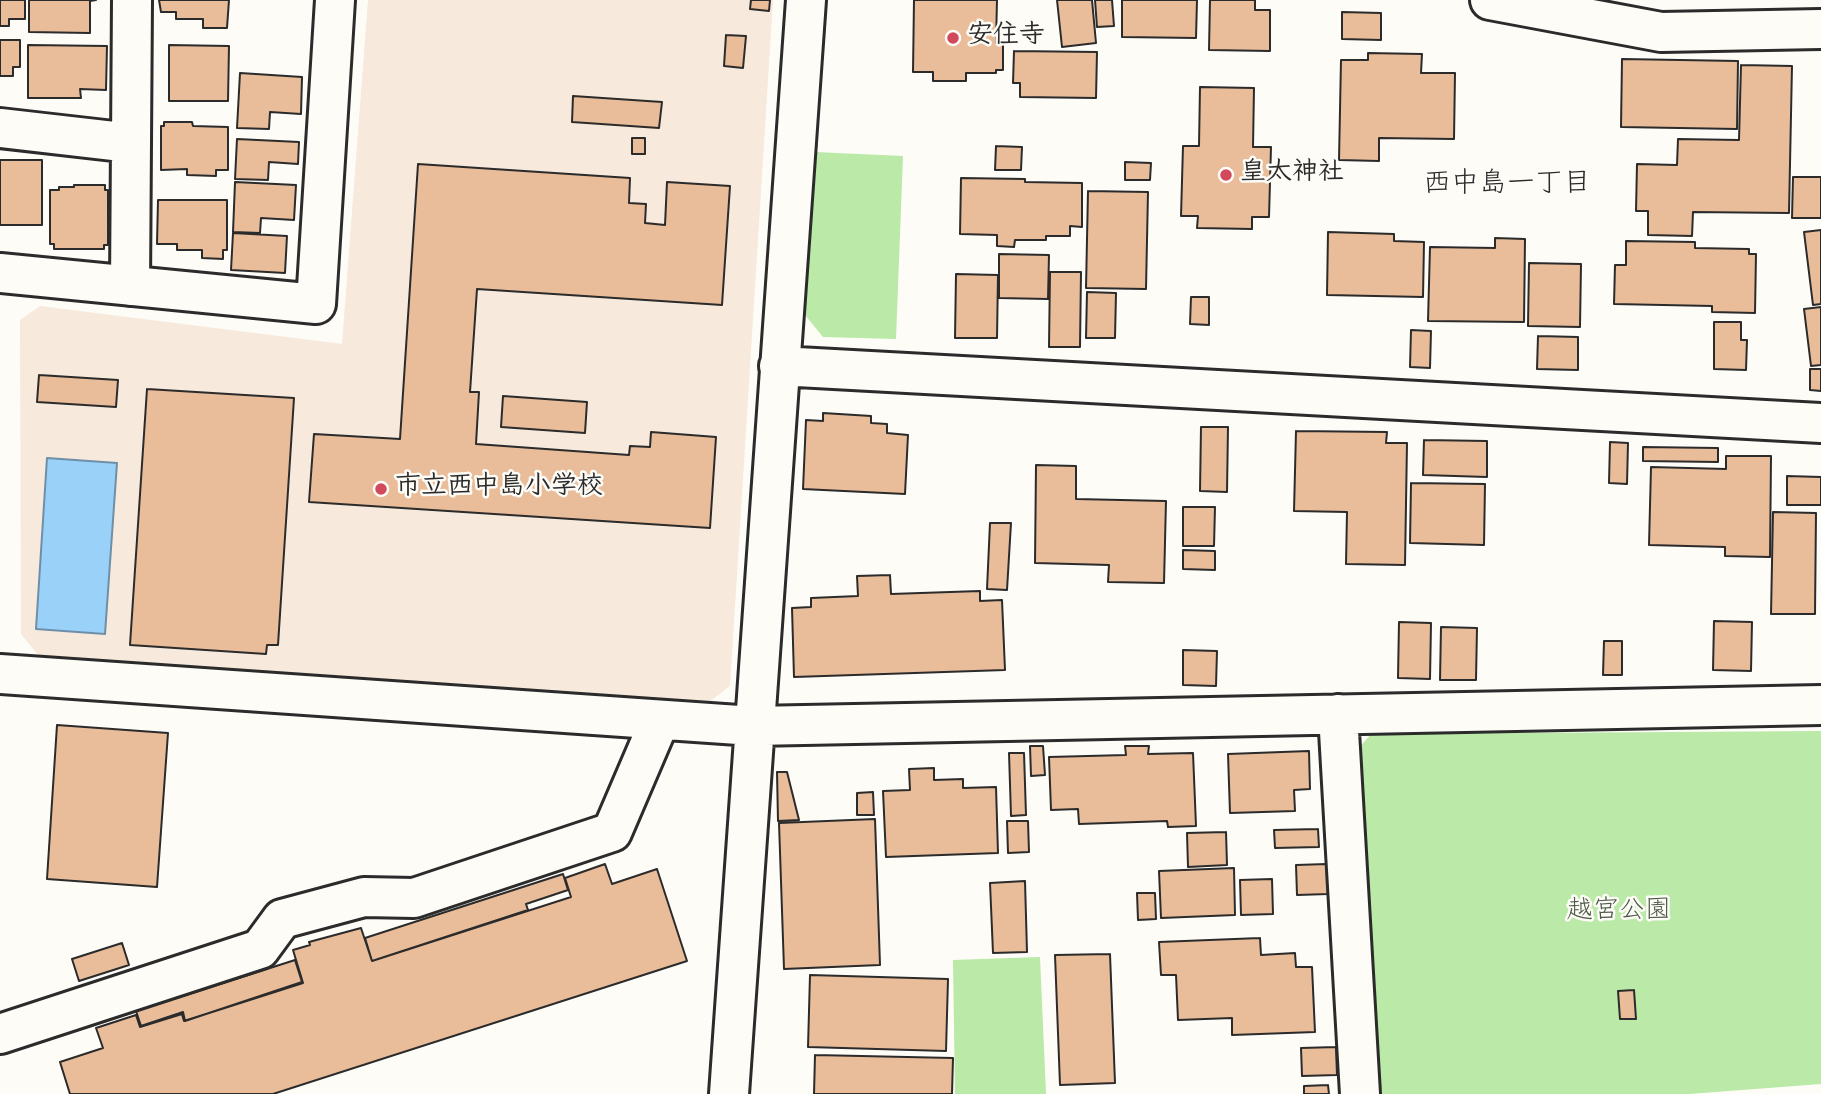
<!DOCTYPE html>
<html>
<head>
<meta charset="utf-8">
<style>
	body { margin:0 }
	canvas { display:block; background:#fdfcf7 }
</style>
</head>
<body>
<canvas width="1821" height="1094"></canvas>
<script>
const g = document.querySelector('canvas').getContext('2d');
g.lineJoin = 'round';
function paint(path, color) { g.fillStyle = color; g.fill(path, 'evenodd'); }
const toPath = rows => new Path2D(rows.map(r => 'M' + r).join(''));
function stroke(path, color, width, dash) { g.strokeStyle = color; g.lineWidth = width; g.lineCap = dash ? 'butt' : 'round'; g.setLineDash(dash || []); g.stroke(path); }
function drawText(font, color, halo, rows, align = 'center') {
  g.font = font + ' "Gochi Hand","Klee One",sans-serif'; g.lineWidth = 5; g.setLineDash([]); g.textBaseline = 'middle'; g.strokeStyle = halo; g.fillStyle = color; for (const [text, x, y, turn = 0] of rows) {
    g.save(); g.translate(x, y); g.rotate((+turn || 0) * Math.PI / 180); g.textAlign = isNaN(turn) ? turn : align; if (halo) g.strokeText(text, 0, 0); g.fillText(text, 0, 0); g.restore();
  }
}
paint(toPath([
	[368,0,773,0,730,686,704,706,42,660,21,634,20,320,40,306,342,344]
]), '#f7e9db');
paint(toPath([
	[815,152,903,156,896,339,823,337,805,315],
	[1821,731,1821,1084,1689,1094,1374,1094,1352,756,1371,734],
	[1040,957,1046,1094,955,1094,953,960]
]), '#bae9a8');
const water = toPath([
	[47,458,117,463,105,634,36,629,47,458]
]);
paint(water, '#9ad1f9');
stroke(water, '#6e8fa7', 2);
const building = toPath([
	[0,0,25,0,25,19,9,19,9,26,0,26,0,0],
	[29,0,96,0,90,1,90,33,29,32,29,0],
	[159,0,229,0,227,28,203,28,203,19,176,19,176,12,161,12,159,0],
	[751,0,770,0,769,11,750,9,751,0],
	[914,0,997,0,996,43,1003,43,1003,70,996,70,996,73,966,73,966,81,933,81,933,72,913,72,914,0],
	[1057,0,1092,0,1096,43,1062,47,1057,0],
	[1095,0,1112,0,1114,26,1097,27,1095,0],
	[1122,0,1197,0,1196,38,1122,37,1122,0],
	[1210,0,1255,0,1255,10,1270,10,1270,51,1209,50,1210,0],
	[1342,12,1381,13,1381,40,1342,39,1342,12],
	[726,35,746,36,743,68,724,66,726,35],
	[0,40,20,40,20,67,13,67,13,76,0,76,0,40],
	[28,45,107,46,106,90,80,89,81,98,28,98,28,45],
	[169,45,229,46,228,101,169,101,169,45],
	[1014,51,1097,52,1096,98,1020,97,1020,83,1013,83,1014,51],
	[1368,53,1422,54,1421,73,1455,73,1454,139,1379,138,1379,161,1339,160,1341,60,1368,60,1368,53],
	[1622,59,1738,61,1737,129,1621,127,1622,59],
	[1741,65,1792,66,1789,213,1693,212,1692,236,1648,235,1648,211,1636,211,1637,164,1677,165,1678,139,1739,140,1741,65],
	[240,73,302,77,301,114,270,112,269,129,237,128,240,73],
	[1200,87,1254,88,1253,147,1271,147,1269,217,1252,217,1252,229,1197,228,1198,216,1181,216,1183,146,1199,146,1200,87],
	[573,96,662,102,659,128,572,122,573,96],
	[164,122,192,122,193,126,228,127,228,170,216,170,216,176,187,175,187,169,161,170,161,126,164,126,164,122],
	[632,138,645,138,645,154,632,154,632,138],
	[237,139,299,142,298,164,269,162,268,180,235,179,237,139],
	[996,146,1022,147,1021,170,995,170,996,146],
	[0,160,42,160,42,225,0,225,0,160],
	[1125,162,1151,163,1150,180,1125,180,1125,162],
	[418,164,630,178,629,203,646,204,645,223,665,225,667,182,730,186,722,305,477,289,470,392,479,392,476,444,629,455,630,446,650,447,651,432,716,437,710,528,309,502,314,434,400,439,418,164],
	[1793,177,1821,177,1821,218,1792,218,1793,177],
	[961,178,1025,179,1025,182,1082,183,1082,227,1070,226,1070,236,1046,236,1046,240,1015,240,1014,247,997,246,997,235,960,234,961,178],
	[235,182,296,185,294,220,261,218,260,233,233,232,235,182],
	[74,185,105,185,105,190,108,190,108,245,104,245,104,249,54,249,54,244,50,244,50,190,59,190,59,187,74,187,74,185],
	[1088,191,1148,192,1146,289,1086,288,1088,191],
	[158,200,227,200,227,250,223,250,223,259,202,258,202,250,177,250,177,244,157,244,158,200],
	[1821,230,1821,304,1813,305,1804,232,1821,230],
	[1328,232,1394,234,1394,241,1424,242,1423,297,1327,295,1328,232],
	[233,233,287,236,285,273,231,270,233,233],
	[1495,238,1525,239,1524,322,1428,321,1430,247,1495,248,1495,238],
	[1626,241,1695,242,1695,248,1749,249,1749,254,1756,254,1755,313,1712,312,1712,306,1614,304,1615,265,1626,265,1626,241],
	[999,254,1049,255,1048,299,999,298,999,254],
	[1529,263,1581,264,1580,327,1528,326,1529,263],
	[1050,272,1081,272,1080,347,1049,347,1050,272],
	[956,274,998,275,997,338,955,338,956,274],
	[1087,292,1116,293,1115,338,1086,338,1087,292],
	[1191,297,1209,297,1209,325,1190,324,1191,297],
	[1821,307,1821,365,1811,366,1804,309,1821,307],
	[1714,322,1741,322,1741,340,1747,340,1746,370,1714,369,1714,322],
	[1411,330,1431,331,1430,368,1410,367,1411,330],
	[1538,336,1578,337,1578,370,1537,369,1538,336],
	[1810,369,1821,369,1821,391,1810,390,1810,369],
	[39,375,118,380,116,407,37,402,39,375],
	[147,389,294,398,278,645,267,645,266,654,130,645,147,389],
	[503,396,587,402,585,433,501,427,503,396],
	[823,413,871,416,871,423,887,424,887,433,908,435,905,494,803,489,806,420,823,421,823,413],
	[1201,427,1228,427,1227,492,1200,491,1201,427],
	[1296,431,1387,432,1386,443,1407,443,1405,565,1346,564,1347,512,1294,511,1296,431],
	[1424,440,1487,441,1487,477,1423,475,1424,440],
	[1610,442,1628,443,1627,484,1609,483,1610,442],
	[1643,447,1718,448,1718,462,1643,461,1643,447],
	[1726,456,1771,456,1770,557,1725,556,1725,547,1649,545,1651,467,1726,469,1726,456],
	[1036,465,1076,466,1076,499,1166,501,1164,583,1108,582,1109,565,1035,563,1036,465],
	[1787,476,1821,477,1821,505,1787,505,1787,476],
	[1411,483,1485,484,1484,545,1410,543,1411,483],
	[1183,507,1215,507,1214,546,1183,546,1183,507],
	[1773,512,1816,513,1815,614,1771,614,1773,512],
	[990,523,1011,523,1007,590,987,589,990,523],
	[1183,550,1215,551,1215,570,1183,569,1183,550],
	[890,575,891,594,980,591,980,601,1002,600,1005,670,794,677,792,608,811,607,811,598,858,596,857,576,890,575],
	[1714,621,1752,622,1751,671,1713,670,1714,621],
	[1399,622,1431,623,1430,679,1398,678,1399,622],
	[1441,627,1477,628,1476,680,1440,680,1441,627],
	[1604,641,1622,641,1622,675,1603,675,1604,641],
	[1183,650,1217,651,1216,686,1183,685,1183,650],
	[57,725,168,733,157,887,47,879,57,725],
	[1030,746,1043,746,1045,775,1031,776,1030,746],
	[1125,746,1149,746,1148,754,1193,753,1196,826,1168,827,1167,821,1079,824,1078,809,1051,810,1049,757,1126,755,1125,746],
	[1309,751,1310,789,1294,790,1295,811,1230,813,1228,754,1309,751],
	[1009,753,1024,753,1026,815,1011,816,1009,753],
	[934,768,934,780,963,779,963,788,996,787,998,853,886,857,883,791,910,790,909,769,934,768],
	[777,772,787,772,799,820,778,821,777,772],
	[873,792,874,815,857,815,857,793,873,792],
	[875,819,880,965,784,969,779,823,875,819],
	[1007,821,1028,821,1029,852,1008,853,1007,821],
	[1318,829,1319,847,1275,848,1274,830,1318,829],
	[1226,832,1227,865,1188,867,1187,833,1226,832],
	[605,864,612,884,657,869,687,961,273,1094,70,1094,60,1062,103,1048,96,1028,136,1015,140,1027,182,1014,184,1021,303,983,293,950,310,945,309,942,361,928,372,961,571,897,565,878,605,864],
	[1327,864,1328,894,1297,895,1296,865,1327,864],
	[1234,868,1235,915,1161,918,1159,871,1234,868],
	[563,874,568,890,526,904,528,910,372,961,365,938,563,874],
	[1272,879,1273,914,1241,915,1240,880,1272,879],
	[1025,881,1027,952,993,953,990,883,1025,881],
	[1137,893,1155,893,1156,919,1138,920,1137,893],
	[1260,938,1261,955,1295,953,1296,967,1312,967,1315,1032,1232,1035,1232,1018,1178,1020,1176,975,1161,975,1159,942,1260,938],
	[122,943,129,965,79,981,72,959,122,943],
	[1110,954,1115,1083,1060,1085,1055,955,1110,954],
	[295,960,302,982,185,1021,183,1012,141,1026,136,1011,295,960],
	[810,975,948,979,946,1051,808,1047,810,975],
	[1634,990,1636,1019,1620,1019,1618,991,1634,990],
	[1336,1047,1337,1075,1302,1076,1301,1048,1336,1047],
	[815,1055,953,1058,952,1094,814,1094,815,1055],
	[1328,1085,1329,1094,1304,1094,1304,1086,1328,1085]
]);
paint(building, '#eabd9a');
stroke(building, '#2b2b2b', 2);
const minor = toPath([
	[1490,0,1661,32,1821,29],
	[0,128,131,143],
	[0,273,316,304,335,0],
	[130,286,132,0],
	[779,366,1821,423],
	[0,674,753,726,1821,705],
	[1338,714,1360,1094],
	[0,1034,260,949,282,919,364,897,414,898,612,832,660,720],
	[729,1094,806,0]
]);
stroke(minor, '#2b2b2b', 44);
stroke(minor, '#fdfcf7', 38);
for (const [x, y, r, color] of [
	[953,38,7,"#d1495b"],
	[1226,175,7,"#d1495b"],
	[381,489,7,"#d1495b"]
]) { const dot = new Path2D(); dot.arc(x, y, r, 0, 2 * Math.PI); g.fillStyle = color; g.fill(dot); stroke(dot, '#fdfcf7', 2.5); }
drawText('bold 26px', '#2b2b2b', '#fdfcf7', [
	["安住寺",967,38],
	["皇太神社",1240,175],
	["市立西中島小学校",395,489]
], 'left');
drawText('26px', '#4f5a4a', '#fdfcf7', [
	["越宮公園",1619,913]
]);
drawText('28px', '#2b2b2b', '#fdfcf7', [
	["西中島一丁目",1507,187]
]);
</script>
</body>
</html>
